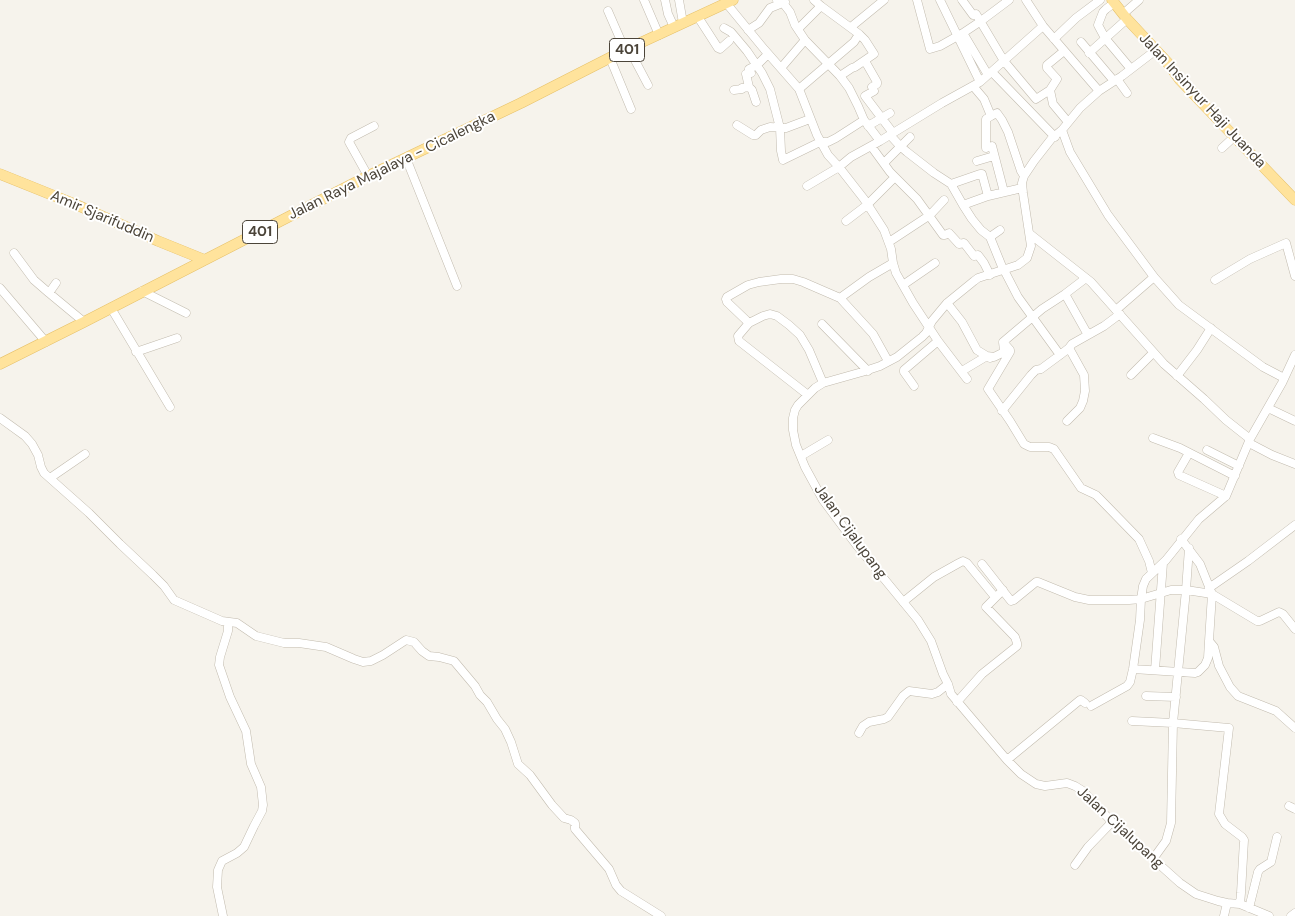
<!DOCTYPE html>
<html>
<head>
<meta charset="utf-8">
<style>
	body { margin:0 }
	canvas { display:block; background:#f6f3ec }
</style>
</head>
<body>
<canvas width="1295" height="916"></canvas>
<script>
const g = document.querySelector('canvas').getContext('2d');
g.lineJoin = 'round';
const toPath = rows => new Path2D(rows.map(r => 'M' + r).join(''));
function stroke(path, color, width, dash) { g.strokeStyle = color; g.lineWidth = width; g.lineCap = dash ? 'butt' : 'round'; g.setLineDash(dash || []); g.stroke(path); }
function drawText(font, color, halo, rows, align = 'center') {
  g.font = font + ' "DM Sans",sans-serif'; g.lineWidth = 4; g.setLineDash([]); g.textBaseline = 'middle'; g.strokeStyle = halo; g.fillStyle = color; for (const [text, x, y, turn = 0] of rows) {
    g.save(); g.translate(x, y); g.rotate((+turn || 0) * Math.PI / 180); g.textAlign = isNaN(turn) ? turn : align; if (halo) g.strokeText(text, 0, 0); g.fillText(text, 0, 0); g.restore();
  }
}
const minor = toPath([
	[644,0,659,35],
	[665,0,668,14,674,27],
	[679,0,683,23],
	[777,0,783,3,790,12,795,25,805,40,840,76,849,88,858,106,864,120,880,141],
	[917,0,930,49,940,46,963,33,981,21,1009,0],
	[940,0,980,82],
	[962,0,973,15,976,14,1004,61,1036,99,1050,90],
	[1026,0,1043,26,1099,91],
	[1114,3,1106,9,1103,12,1098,25,1105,38,1131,69],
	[727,4,764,49,799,89,817,135,828,155,839,167,864,199,884,230,891,249,893,263,896,273,913,303,938,341,967,379],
	[821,6,859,34,865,40,874,54,855,67,852,68,840,76],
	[608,11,625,50],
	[1123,14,1139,0],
	[698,17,718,48,720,49,729,41],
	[851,27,884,0],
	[724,28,731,32,747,51,762,73,770,89,780,128,781,151,783,160,820,142,828,142,836,138,864,120],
	[798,29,821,6,814,0],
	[748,30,759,23,770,8,785,2],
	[963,33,988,75],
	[1054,39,1076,18,1100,0],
	[1081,42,1114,81],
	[629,49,648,85],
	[1156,50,1122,76,1099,91,1080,108,1062,130,1052,138,1034,161,1024,176,1022,183,1023,193,1031,246,1027,258,1018,265,978,278,974,281,947,303,932,321,926,333,922,337,897,357,880,366,862,372,823,383,815,388,798,405,795,410,793,418,793,430,796,445,805,467,823,500,858,547,918,620,931,641,943,674,948,684,951,694,1007,760,1021,774,1036,784,1045,786,1067,783,1075,786,1083,791,1112,822,1180,883,1196,894,1218,901,1227,903,1224,916],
	[1064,51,1047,65,1047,68,1057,79,1050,90,1053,104,1068,122],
	[1089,53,1127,19],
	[610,58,631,109],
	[865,61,877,82,877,84,872,87,874,91,865,96,893,133],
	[781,68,805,40],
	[992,72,1055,137],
	[1117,79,1127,93],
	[973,86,984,99,991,116,997,113,1002,120,1008,132,1021,171,1024,176],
	[799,89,854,42,859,34],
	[734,90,742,89,742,88,749,87],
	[756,102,752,90,749,87,746,74,751,73,749,69,757,65,768,54],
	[991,116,986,119,986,148,992,146,1004,192],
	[737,125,753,135,756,135,761,130,770,127,786,128,810,119],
	[868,126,890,113],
	[1062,130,1070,152,1108,215,1154,277,1179,305,1263,367,1284,378],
	[890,135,900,146,907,152,934,173,951,184,980,174,982,174,988,196,1022,188],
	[871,146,890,172,917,199,943,235,945,235,949,233,959,244,964,243,974,256,978,255,984,263,990,275],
	[1222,148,1234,137],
	[406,158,457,286],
	[977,161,994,156],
	[884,163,910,137],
	[368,176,349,142,351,138,374,126],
	[951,184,963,205,972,219,981,230,990,237,1003,269],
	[807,186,839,167,851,157,880,141,942,103,980,82,1043,26],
	[963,205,988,196],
	[846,221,867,205,895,177],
	[1030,234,1091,282,1164,364,1204,399,1226,420,1250,439],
	[990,237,1000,230],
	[889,242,930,215,944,200],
	[14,253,34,280,49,293],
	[1004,270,1018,297,1060,355],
	[1215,280,1250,259,1286,243,1295,276],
	[56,283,49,293,84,322],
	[903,285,935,263],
	[0,288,46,342],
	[142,291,186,313],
	[1065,294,1088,335],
	[840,298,869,277,893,263],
	[947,303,962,322,977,350,990,358],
	[111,308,170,407],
	[1116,310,1154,277],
	[749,323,727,302,726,299,727,297,748,285,759,282,781,279,793,279,803,282,840,298,873,334,888,361],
	[822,324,868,371],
	[1003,342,1010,350,1010,352,988,389,1010,421,1024,444,1030,447,1049,447,1054,449,1081,488,1096,495,1100,499,1139,539,1149,561,1152,573],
	[136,352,177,338],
	[962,371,987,356,994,357,1002,353,1004,351,1003,342,1042,309,1065,294,1086,278],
	[1131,375,1153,353],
	[1177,376,1197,350,1211,328],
	[914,386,904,372,904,370,938,341],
	[808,395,739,341,738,336,749,323,763,316,770,314,777,316,789,325,800,335,809,350,823,383],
	[1268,408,1295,421],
	[1002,411,1031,375,1036,370,1041,369,1060,355,1069,348,1072,344,1104,326,1120,314],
	[0,418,25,436,32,444,38,455,41,467,44,473,89,513,120,544,153,575,164,586,174,600,222,621,237,623,256,636,284,643,299,643,326,647,354,659,363,662,371,661,383,655,406,640,414,642,422,651,429,656,439,657,454,661,475,686,480,695,487,702,497,719,505,729,511,742,518,764,530,775,552,805,564,818,571,820,575,823,575,829,609,869,616,885,621,891,661,916],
	[1067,421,1080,408,1083,401,1085,391,1084,375,1069,348],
	[1153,438,1180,448,1235,476],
	[1249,443,1272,455,1295,464],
	[1207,450,1239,466],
	[1189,453,1178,472,1179,475,1226,496],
	[801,456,828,440],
	[50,478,85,454],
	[1181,539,1200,564,1212,594,1209,641,1214,647,1219,666,1230,687,1238,696,1276,711,1295,728],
	[982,564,1011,601,1014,600,1036,582,1038,582,1075,597,1089,600,1129,600,1141,599,1143,586,1146,579,1166,560,1199,519,1226,496,1250,439,1282,383,1295,355],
	[1209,588,1248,561,1295,525],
	[903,602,934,577,959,563,963,561,967,563,995,597],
	[1133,669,1195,673,1198,672,1205,665,1208,658,1209,641],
	[1155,670,1163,563],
	[1146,696,1176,697],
	[957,702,982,674,1017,646,1017,643,1015,637,986,607,1003,590],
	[1091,706,1127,686,1130,682,1133,669,1140,620,1141,599,1171,590,1186,590,1189,548],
	[1132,721,1173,723,1229,728,1219,814,1225,824,1242,837,1244,840,1241,893,1240,904],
	[859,733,863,726,869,722,884,719,888,717,903,696,909,691,932,694,938,692,948,684],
	[1007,760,1080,700,1081,700,1085,703],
	[1289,806,1295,809],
	[1153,859,1166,841,1171,823,1173,723,1186,590,1212,594,1257,621,1260,621,1279,612,1283,614,1295,629],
	[1075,865,1088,847,1112,822],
	[1227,903,1240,904,1269,916],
	[1249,908,1258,872,1260,869,1271,862,1277,837],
	[223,916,217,887,218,870,222,861,237,853,244,847,254,826,262,811,263,805,261,787,251,764,246,731,230,697,219,665,220,657,228,631,228,623],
	[1291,916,1295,913]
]);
const major = toPath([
	[1112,0,1127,19,1167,62,1180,80,1295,200],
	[0,174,77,205,158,241,205,260],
	[0,364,84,322,368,176,521,103,625,50,733,0]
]);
stroke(minor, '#c2bbae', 9);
stroke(major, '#e6c16a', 11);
stroke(minor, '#fff', 8);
stroke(major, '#ffe39c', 10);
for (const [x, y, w] of [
	[627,50,35],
	[260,232,35]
]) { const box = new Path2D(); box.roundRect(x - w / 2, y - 11.5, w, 23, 4); g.fillStyle = '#fff'; g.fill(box); stroke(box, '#4b4439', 1); }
drawText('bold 14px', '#4b4439', null, [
	["401",627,50],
	["401",260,232]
]);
drawText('15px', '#4b4439', '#fff', [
	["Jalan Insinyur Haji Juanda",1202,101,47],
	["Jalan Raya Majalaya - Cicalengka",392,166,-26],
	["Amir Sjarifuddin",102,217,23],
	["Jalan Cijalupang",850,532,54],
	["Jalan Cijalupang",1120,828,43]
]);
</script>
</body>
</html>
